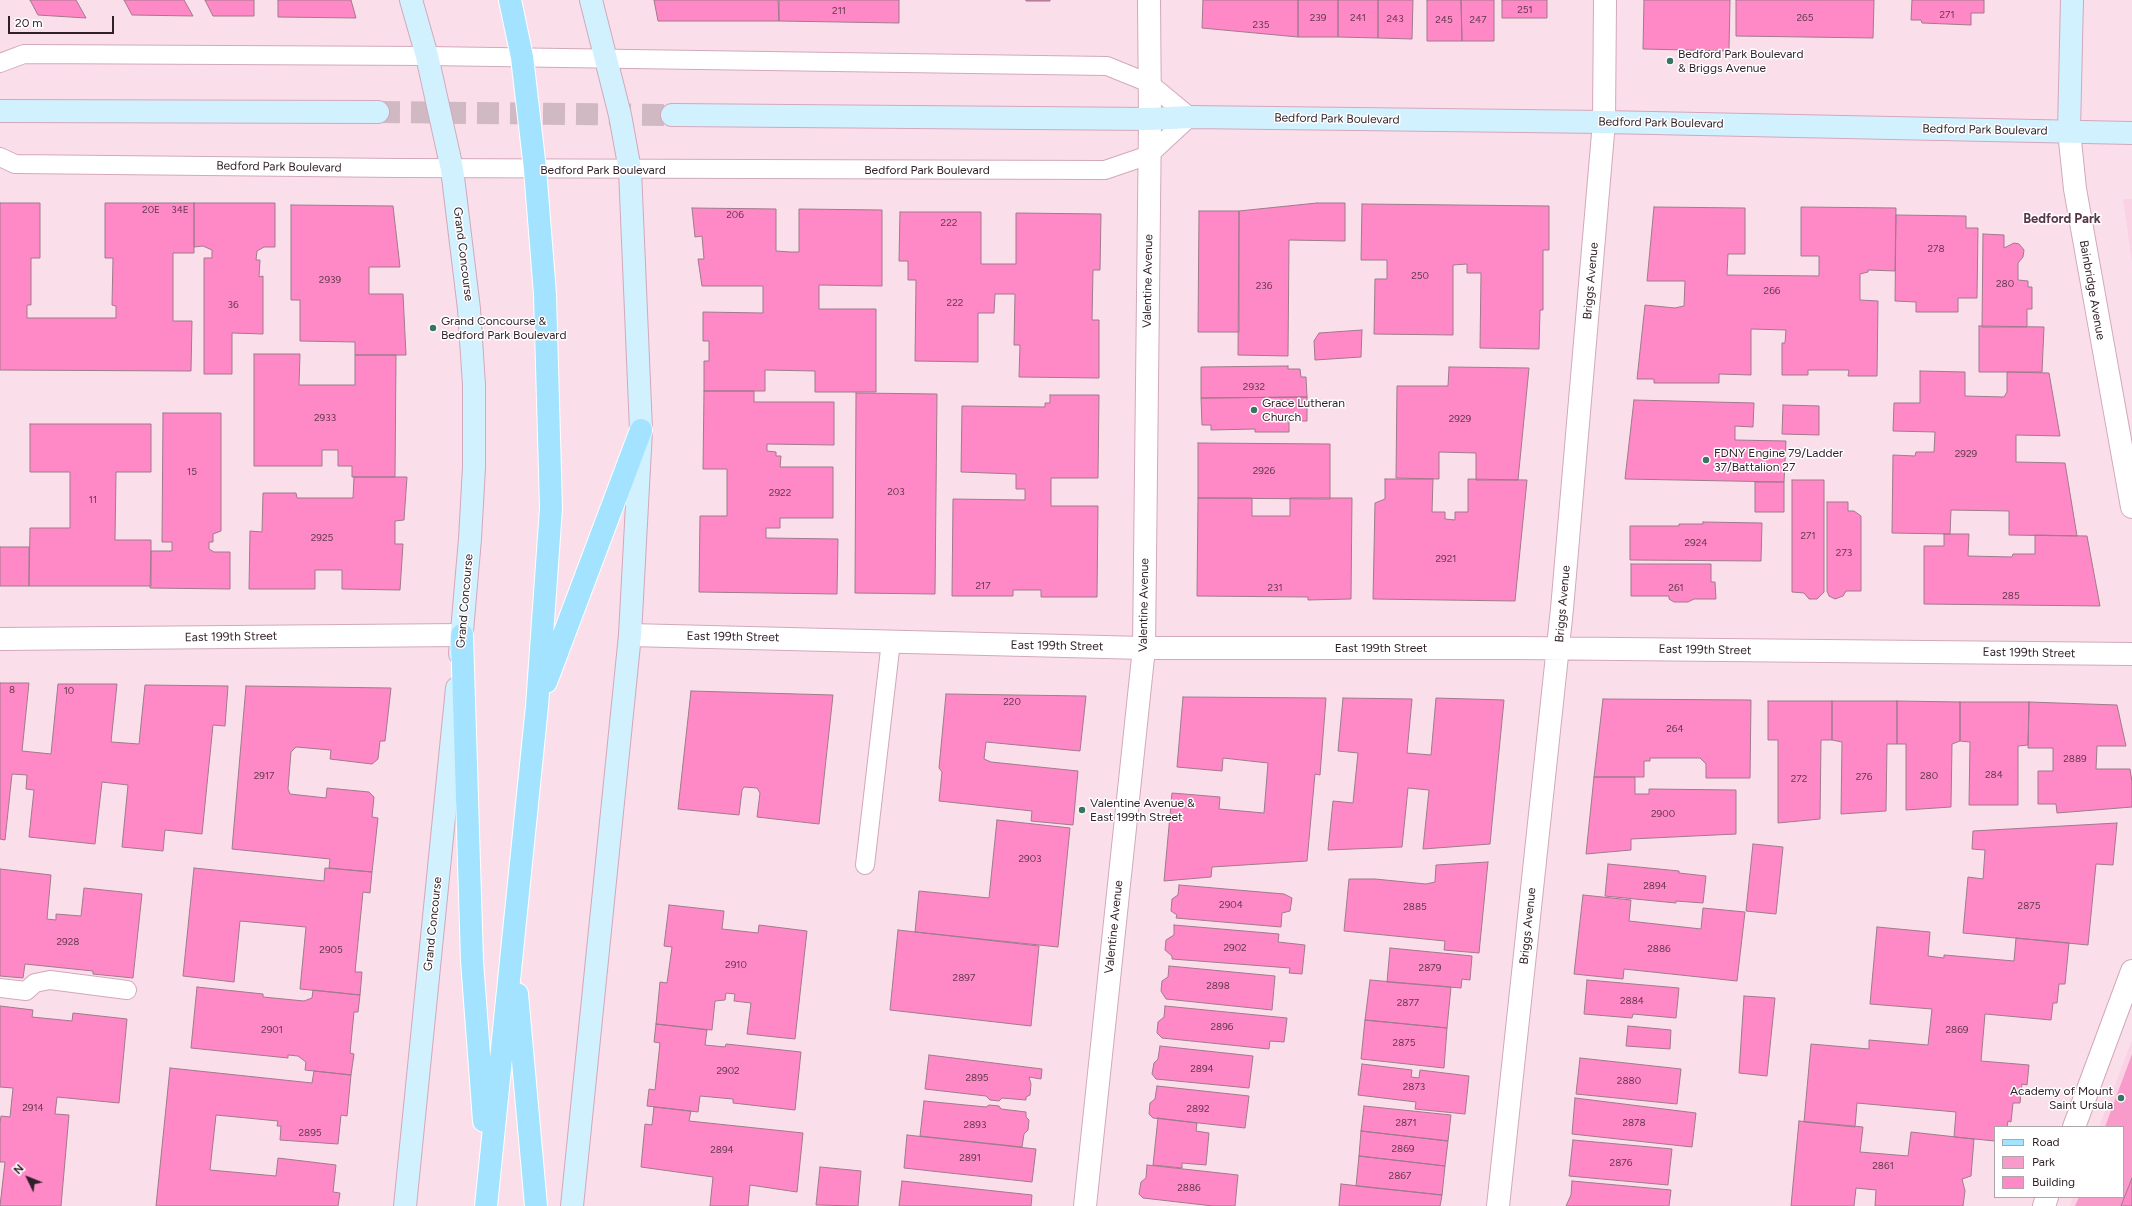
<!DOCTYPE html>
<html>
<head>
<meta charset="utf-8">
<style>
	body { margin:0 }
	#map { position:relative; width:2132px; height:1206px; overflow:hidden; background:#fadfeb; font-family:Figtree,sans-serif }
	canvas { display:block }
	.legend { position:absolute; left:1994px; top:1126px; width:130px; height:72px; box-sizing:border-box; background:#fff; border:1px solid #aca5a9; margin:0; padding:5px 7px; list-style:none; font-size:12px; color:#2f1f27 }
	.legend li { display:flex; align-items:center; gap:8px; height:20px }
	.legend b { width:20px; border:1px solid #aca5a9 }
	.north { position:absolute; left:8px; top:1158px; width:40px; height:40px; -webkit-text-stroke:3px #fff; paint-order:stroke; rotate:313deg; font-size:11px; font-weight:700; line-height:16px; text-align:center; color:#2f1f27 }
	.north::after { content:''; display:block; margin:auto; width:14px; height:18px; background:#2f1f27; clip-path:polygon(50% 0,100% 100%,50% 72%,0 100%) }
	.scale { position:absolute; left:8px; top:16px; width:106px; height:18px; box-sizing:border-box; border:2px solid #2f1f27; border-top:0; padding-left:5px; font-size:12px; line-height:14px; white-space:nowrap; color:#2f1f27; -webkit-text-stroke:3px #fff; paint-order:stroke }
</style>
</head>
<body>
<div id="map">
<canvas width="2132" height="1206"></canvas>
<ul class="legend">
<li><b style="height:5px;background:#a4e3ff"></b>Road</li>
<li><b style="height:11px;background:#f99bca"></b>Park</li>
<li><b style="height:11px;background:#ff89c6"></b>Building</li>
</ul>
<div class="north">N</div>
<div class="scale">20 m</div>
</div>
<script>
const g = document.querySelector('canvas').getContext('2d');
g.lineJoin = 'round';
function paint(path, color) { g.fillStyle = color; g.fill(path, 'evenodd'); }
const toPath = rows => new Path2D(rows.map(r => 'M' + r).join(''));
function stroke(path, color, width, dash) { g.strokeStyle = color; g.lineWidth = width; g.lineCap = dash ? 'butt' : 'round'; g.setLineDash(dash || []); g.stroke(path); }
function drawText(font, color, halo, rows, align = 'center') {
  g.font = font + ' Figtree,sans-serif'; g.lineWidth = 3; g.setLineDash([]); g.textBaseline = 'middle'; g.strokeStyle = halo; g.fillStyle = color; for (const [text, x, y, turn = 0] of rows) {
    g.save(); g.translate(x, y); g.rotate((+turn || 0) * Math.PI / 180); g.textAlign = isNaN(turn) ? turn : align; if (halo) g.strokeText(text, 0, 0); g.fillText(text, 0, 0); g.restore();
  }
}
paint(toPath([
	[2123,199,2132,199,2132,262],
	[2132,1040,2132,1206,2070,1206,2073,1197,2123,1197,2123,1127,2099,1127]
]), '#fbd1e4');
paint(toPath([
	[2132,1054,2132,1206,2075,1206,2079,1197,2123,1197,2123,1127,2105,1127]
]), '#f99bca');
const building = toPath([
	[30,0,76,0,86,18,38,15,30,0],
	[124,0,184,0,193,16,132,15,124,0],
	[205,0,254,0,254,16,213,16,205,0],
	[278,0,351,0,356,18,278,17,278,0],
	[654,0,778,0,779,21,658,21,654,0],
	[779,0,899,0,899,23,779,21,779,0],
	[1026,0,1050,0,1050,1,1026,1,1026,0],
	[1203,0,1298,0,1298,37,1202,28,1203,0],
	[1298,0,1338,0,1338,37,1298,37,1298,0],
	[1338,0,1378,0,1378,38,1338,37,1338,0],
	[1378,0,1413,0,1412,39,1378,38,1378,0],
	[1427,0,1461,0,1462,41,1427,41,1427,0],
	[1461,0,1494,0,1494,41,1462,41,1461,0],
	[1502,0,1547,0,1547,18,1502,18,1502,0],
	[1644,0,1730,0,1729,51,1643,49,1644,0],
	[1736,0,1874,0,1873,38,1736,36,1736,0],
	[1912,0,1984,0,1984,13,1971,13,1971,25,1922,23,1921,20,1911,20,1912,0],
	[0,203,40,203,40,258,31,258,31,305,27,305,27,318,116,318,116,306,112,305,113,258,105,258,105,203,194,203,194,253,173,253,173,321,192,321,191,371,0,370,0,203],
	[194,203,275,203,275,247,264,247,257,251,256,260,260,260,259,277,263,276,263,334,232,333,232,374,204,374,204,258,212,258,212,250,203,246,194,247,194,203],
	[1317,203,1345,203,1345,241,1289,240,1288,356,1238,355,1239,211,1317,203],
	[1362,204,1549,206,1549,250,1543,250,1543,310,1540,310,1539,349,1480,348,1481,273,1467,273,1467,264,1453,265,1453,335,1374,334,1375,279,1387,279,1387,260,1361,260,1362,204],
	[291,205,393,206,400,267,369,267,369,294,403,294,406,355,355,355,355,342,300,341,300,300,291,300,291,205],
	[1654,207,1745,208,1745,254,1728,254,1727,275,1819,276,1819,256,1801,256,1801,207,1896,208,1895,271,1868,270,1868,272,1860,274,1860,300,1878,301,1877,376,1848,376,1849,370,1808,370,1808,375,1782,375,1782,343,1785,343,1786,330,1751,329,1751,375,1719,374,1719,383,1654,383,1654,379,1637,379,1645,305,1675,308,1684,306,1685,281,1647,281,1654,207],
	[692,208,776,209,776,251,791,252,799,252,799,209,882,210,882,286,819,285,819,309,876,309,876,392,815,392,815,371,765,370,765,391,704,391,704,361,709,361,709,341,703,341,703,312,763,313,763,286,702,286,698,259,704,259,702,236,695,237,692,208],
	[1199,211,1239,211,1239,332,1198,332,1199,211],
	[900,212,981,212,981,264,1016,264,1016,213,1101,214,1100,270,1093,270,1092,320,1099,320,1099,378,1019,377,1020,345,1014,345,1015,294,995,294,994,313,978,313,978,362,915,361,916,280,908,280,908,261,899,261,900,212],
	[1896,215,1966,216,1966,228,1978,228,1977,298,1958,298,1958,312,1916,312,1916,302,1895,301,1896,215],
	[1983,234,2004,235,2004,248,2014,243,2019,244,2024,250,2023,257,2018,263,2018,280,2028,281,2028,287,2032,287,2032,309,2027,309,2027,327,1982,327,1983,234],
	[1979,326,2044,327,2042,372,1979,372,1979,326],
	[1362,330,1361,357,1315,360,1314,341,1319,333,1362,330],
	[254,354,300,354,299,385,355,385,355,355,396,355,395,477,352,477,352,466,338,466,338,450,322,450,322,466,254,466,254,354],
	[1288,366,1288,369,1300,369,1301,377,1306,377,1307,397,1201,398,1201,367,1288,366],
	[1449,367,1529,368,1518,480,1476,480,1476,453,1439,452,1439,479,1396,478,1397,386,1448,386,1449,367],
	[1920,371,1965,372,1965,396,2004,397,2007,392,2007,372,2049,373,2060,436,2016,435,2016,462,2065,463,2077,536,2009,535,2009,511,1951,510,1950,534,1892,533,1893,455,1915,456,1916,452,1934,452,1935,432,1893,431,1894,403,1920,403,1920,371],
	[704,391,754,391,754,402,834,402,834,445,767,444,767,451,776,452,776,456,781,456,780,467,833,467,833,518,780,518,780,528,766,528,766,538,838,539,837,594,699,592,700,516,727,516,727,469,703,469,704,391],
	[856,393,937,394,935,594,855,593,856,393],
	[1050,395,1099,395,1098,478,1051,478,1051,506,1098,506,1097,597,1041,597,1041,590,1013,590,1013,596,952,596,953,499,1025,500,1025,489,1016,489,1016,474,961,472,962,406,1045,407,1045,403,1050,403,1050,395],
	[1307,397,1307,421,1289,421,1289,432,1255,432,1255,429,1211,430,1211,425,1202,425,1201,398,1307,397],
	[1634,400,1754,403,1753,427,1735,426,1735,440,1786,441,1784,482,1625,479,1634,400],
	[1783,405,1819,406,1819,435,1782,434,1783,405],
	[163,413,221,413,221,531,213,534,213,542,209,542,209,549,214,552,230,552,230,589,150,588,151,551,172,551,172,542,162,542,163,413],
	[30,424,151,424,151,472,116,472,115,540,151,540,151,586,29,586,30,528,70,528,70,472,30,472,30,424],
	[1198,443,1330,444,1330,499,1198,498,1198,443],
	[354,477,407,477,404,520,395,521,395,544,403,544,400,590,342,589,342,570,315,570,315,589,249,589,250,531,262,532,263,493,296,493,297,498,353,498,354,477],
	[1385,479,1433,479,1432,512,1445,512,1445,519,1455,520,1455,512,1468,512,1468,479,1527,480,1515,601,1373,599,1375,503,1385,499,1385,479],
	[1792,480,1824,480,1824,592,1817,599,1809,599,1804,593,1792,592,1792,480],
	[1755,482,1784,482,1784,512,1755,512,1755,482],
	[1198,498,1252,498,1252,516,1290,516,1290,498,1352,498,1351,599,1308,600,1308,597,1197,596,1198,498],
	[1827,502,1848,502,1848,511,1854,511,1861,516,1861,591,1846,591,1843,596,1835,599,1829,596,1827,591,1827,502],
	[1703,522,1762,523,1761,561,1630,560,1630,526,1679,526,1679,524,1703,524,1703,522],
	[1944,534,1969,534,1968,556,2012,557,2013,554,2035,554,2035,535,2087,536,2100,606,1924,604,1924,546,1944,546,1944,534],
	[0,547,29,547,29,586,0,586,0,547],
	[1631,564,1711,564,1711,582,1715,582,1716,599,1694,599,1688,602,1674,602,1669,599,1669,596,1631,596,1631,564],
	[0,683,29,683,22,751,51,754,58,684,117,684,111,742,139,744,145,685,228,686,225,726,213,725,202,834,165,830,163,851,122,847,128,785,102,782,95,844,29,837,34,790,26,789,27,775,12,774,5,840,0,839,0,683],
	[246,686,391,688,385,741,380,741,378,759,372,764,330,759,331,750,296,747,291,752,288,789,290,794,326,798,327,788,369,792,374,797,372,817,378,818,372,872,329,868,330,859,232,849,246,686],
	[691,691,833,695,819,824,757,817,760,793,757,788,744,787,742,790,739,815,678,809,691,691],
	[946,694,1086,696,1080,751,986,742,984,759,991,762,1078,771,1073,825,1031,821,1032,811,939,801,942,772,939,768,946,694],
	[1183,697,1326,698,1320,775,1315,774,1307,861,1212,867,1211,877,1164,881,1172,793,1220,797,1219,809,1264,813,1268,763,1223,758,1222,771,1177,767,1183,697],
	[1343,698,1412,699,1407,753,1431,755,1436,698,1504,700,1490,844,1423,849,1429,790,1408,788,1402,847,1328,850,1333,801,1353,803,1358,753,1338,751,1343,698],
	[1603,699,1751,700,1750,778,1706,778,1706,764,1700,758,1650,758,1650,761,1644,761,1644,777,1594,777,1603,699],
	[1768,701,1832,701,1832,740,1821,740,1820,819,1778,823,1778,740,1768,740,1768,701],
	[1832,701,1897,701,1897,744,1887,744,1886,811,1841,814,1842,742,1832,740,1832,701],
	[1897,701,1960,702,1960,741,1952,744,1951,807,1906,810,1906,744,1897,744,1897,701],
	[1960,702,2029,702,2028,745,2018,746,2018,805,1969,805,1970,742,1960,741,1960,702],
	[2029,702,2117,705,2126,746,2097,746,2096,769,2130,769,2132,782,2132,807,2057,813,2056,804,2038,804,2038,771,2053,771,2053,748,2028,748,2029,702],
	[1594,777,1635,777,1635,794,1649,794,1649,789,1736,790,1736,834,1631,839,1631,850,1586,854,1594,777],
	[997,820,1070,828,1058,947,915,932,919,891,989,898,997,820],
	[2117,823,2113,865,2096,864,2088,945,1963,933,1968,877,1983,879,1985,850,1972,849,1973,831,2117,823],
	[1753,844,1783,847,1776,914,1746,911,1753,844],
	[1488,862,1479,953,1444,950,1445,941,1344,931,1349,879,1375,879,1426,884,1435,882,1436,865,1488,862],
	[1608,864,1679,871,1679,873,1706,876,1703,903,1676,901,1676,903,1605,896,1608,864],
	[194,868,324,881,325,868,372,872,370,893,363,892,355,972,362,972,360,995,300,989,306,927,240,921,234,982,183,976,194,868],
	[0,869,51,875,47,919,56,920,56,914,81,916,84,888,142,894,133,978,93,974,93,971,25,964,23,978,0,976,0,869],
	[1179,885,1284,894,1292,898,1290,911,1282,913,1281,927,1176,918,1177,915,1171,911,1172,899,1178,895,1179,885],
	[1583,895,1631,900,1629,921,1701,929,1703,908,1745,912,1737,981,1624,969,1623,979,1574,974,1583,895],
	[669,905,724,911,722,929,758,933,759,925,807,931,795,1039,747,1034,751,1003,734,1001,735,994,726,993,725,1000,715,1001,712,1030,656,1024,660,982,667,983,672,947,664,946,669,905],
	[1174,925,1279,934,1278,942,1305,945,1302,974,1289,973,1290,968,1172,959,1172,956,1165,950,1166,940,1174,935,1174,925],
	[1877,927,1930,932,1928,956,1944,958,1944,955,2014,961,2016,938,2069,943,2065,984,2059,984,2057,1003,2053,1003,2051,1020,1985,1014,1981,1061,2029,1065,2027,1085,2022,1084,2020,1103,2013,1103,2011,1122,2008,1121,2007,1127,1995,1127,1995,1141,1954,1137,1956,1112,1857,1103,1855,1127,1804,1122,1811,1044,1869,1049,1869,1040,1928,1045,1932,1009,1870,1004,1877,927],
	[898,930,1039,946,1031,1026,890,1010,898,930],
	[1390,948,1472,956,1470,980,1462,979,1461,988,1387,982,1390,948],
	[1169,966,1275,976,1272,1010,1166,999,1161,991,1162,981,1168,977,1169,966],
	[1370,980,1451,987,1447,1028,1365,1020,1370,980],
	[1587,980,1679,988,1676,1018,1633,1014,1632,1018,1584,1014,1587,980],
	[197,987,263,994,263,997,304,1001,312,998,313,990,360,995,358,1012,354,1012,350,1053,354,1054,351,1075,305,1070,306,1062,298,1056,288,1055,288,1058,191,1048,197,987],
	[1744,996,1775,998,1767,1076,1739,1073,1744,996],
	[0,1006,33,1010,32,1017,72,1021,73,1013,127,1019,119,1103,57,1097,55,1114,69,1115,61,1206,0,1206,5,1162,0,1162,0,1123,1,1116,10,1117,13,1088,0,1087,0,1006],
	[1165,1006,1287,1018,1284,1042,1270,1041,1269,1049,1162,1038,1157,1033,1158,1022,1164,1017,1165,1006],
	[1365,1020,1447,1028,1444,1068,1361,1059,1365,1020],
	[656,1024,707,1030,705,1045,725,1047,726,1044,801,1052,795,1110,733,1103,733,1099,700,1096,698,1112,647,1106,649,1089,655,1090,660,1043,654,1042,656,1024],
	[1628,1026,1671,1030,1670,1049,1626,1046,1628,1026],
	[1160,1046,1253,1056,1249,1088,1156,1079,1152,1074,1154,1063,1158,1059,1160,1046],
	[929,1055,1042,1069,1041,1079,1029,1077,1031,1084,1030,1095,1026,1097,1026,1100,1002,1098,999,1101,990,1100,986,1096,925,1089,929,1055],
	[1580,1058,1681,1069,1677,1104,1576,1094,1580,1058],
	[1362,1064,1412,1070,1411,1077,1419,1078,1420,1070,1469,1076,1465,1114,1415,1109,1416,1102,1358,1095,1362,1064],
	[170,1068,312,1083,314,1071,351,1075,347,1116,341,1115,338,1144,280,1140,281,1126,277,1126,278,1121,216,1115,210,1170,276,1176,278,1158,336,1165,333,1192,340,1193,338,1206,156,1206,170,1068],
	[1157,1086,1249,1096,1245,1128,1153,1118,1149,1114,1150,1103,1155,1099,1157,1086],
	[1575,1098,1696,1113,1692,1147,1572,1134,1575,1098],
	[924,1101,986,1107,989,1105,999,1106,1001,1109,1026,1112,1026,1117,1029,1120,1028,1130,1024,1134,1022,1147,920,1136,924,1101],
	[1364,1106,1451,1115,1448,1141,1361,1131,1364,1106],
	[654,1107,691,1111,689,1121,803,1133,797,1192,750,1185,748,1206,710,1206,713,1177,641,1167,645,1124,652,1125,654,1107],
	[1158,1118,1197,1123,1196,1131,1209,1133,1206,1165,1182,1163,1182,1168,1153,1165,1158,1118],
	[1799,1121,1863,1127,1860,1152,1908,1156,1911,1132,1974,1139,1971,1176,1962,1179,1965,1191,1963,1206,1875,1206,1876,1190,1856,1188,1854,1206,1791,1206,1799,1121],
	[1361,1131,1448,1141,1445,1166,1359,1156,1361,1131],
	[907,1135,1036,1149,1032,1182,904,1168,907,1135],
	[1573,1140,1672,1149,1668,1185,1569,1176,1573,1140],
	[1359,1156,1445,1166,1442,1195,1356,1186,1359,1156],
	[1147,1165,1238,1175,1235,1206,1213,1206,1143,1198,1139,1194,1141,1182,1146,1178,1147,1165],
	[820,1167,861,1171,858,1206,816,1205,820,1167],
	[2132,1178,2132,1206,2121,1206,2132,1178],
	[902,1181,1032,1195,1031,1206,899,1206,902,1181],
	[1572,1181,1671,1190,1669,1206,1566,1206,1571,1195,1572,1181],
	[1341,1184,1442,1195,1440,1206,1339,1206,1341,1184]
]);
paint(building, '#ff89c6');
stroke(building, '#a1798c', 1);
stroke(toPath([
	[378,112,672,115]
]), '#d1b9c4', 22, [22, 11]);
const lane = toPath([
	[0,63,24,54,427,56,1107,66,1149,83,1190,117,1149,155,1105,170,397,168,15,164,0,157],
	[865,865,891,641],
	[0,988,26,991,35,983,50,980,127,990]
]);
const street = toPath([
	[2069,131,2075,189,2132,507],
	[630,635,1144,648,1517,648,2132,654],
	[0,639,462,635],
	[2074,1127,2132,971],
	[1085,1206,1144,648,1150,119,1149,0],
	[1498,1206,1562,609,1604,122,1605,0],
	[2044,1206,2047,1197]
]);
const secondary = toPath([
	[411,0,427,56,452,169,469,309,474,385,474,467,470,539,460,654],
	[0,111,378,112],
	[672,115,1150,119,1190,117,1604,122,2132,133],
	[2069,131,2072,0],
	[405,1206,457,688],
	[572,1206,630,635,641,430,630,170,620,115,591,0]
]);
const primary = toPath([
	[462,635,472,961,484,1121],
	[546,682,641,430],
	[517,994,536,1206],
	[486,1206,537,706,551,508,545,294,535,169,522,57,510,0]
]);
stroke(lane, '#d2a8bb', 20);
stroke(street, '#d2a8bb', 24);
stroke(secondary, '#d2a8bb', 24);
stroke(primary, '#fff', 24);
stroke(lane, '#fff', 18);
stroke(street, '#fff', 22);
stroke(secondary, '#d1f1ff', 22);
stroke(primary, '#a4e3ff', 22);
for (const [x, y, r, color] of [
	[1670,61,4,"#387561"],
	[433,328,4,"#387561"],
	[1254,410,4,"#387561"],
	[1706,460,4,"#387561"],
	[1082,810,4,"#387561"],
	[2121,1098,4,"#387561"]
]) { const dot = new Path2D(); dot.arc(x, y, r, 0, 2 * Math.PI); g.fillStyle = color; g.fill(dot); stroke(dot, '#fff', 1.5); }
drawText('10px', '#633a4f', null, [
	["251",1525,10],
	["211",839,11],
	["271",1947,15],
	["239",1318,18],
	["241",1358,18],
	["265",1805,18],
	["243",1395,19],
	["245",1444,20],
	["247",1478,20],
	["235",1261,25],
	["20E",151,210],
	["34E",180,210],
	["206",735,215],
	["222",949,223],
	["278",1936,249],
	["250",1420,276],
	["2939",330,280],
	["280",2005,284],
	["236",1264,286],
	["266",1772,291],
	["222",955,303],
	["36",233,305],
	["2932",1254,387],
	["2933",325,418],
	["2929",1460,419],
	["2929",1966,454],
	["2926",1264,471],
	["15",192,472],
	["203",896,492],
	["2922",780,493],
	["11",93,500],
	["271",1808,536],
	["2925",322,538],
	["2924",1696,543],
	["273",1844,553],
	["2921",1446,559],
	["217",983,586],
	["231",1275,588],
	["261",1676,588],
	["285",2011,596],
	["8",12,690],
	["10",69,691],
	["220",1012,702],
	["264",1675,729],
	["2889",2075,759],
	["284",1994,775],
	["2917",264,776],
	["280",1929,776],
	["276",1864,777],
	["272",1799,779],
	["2900",1663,814],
	["2903",1030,859],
	["2894",1655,886],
	["2904",1231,905],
	["2875",2029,906],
	["2885",1415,907],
	["2928",68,942],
	["2902",1235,948],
	["2886",1659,949],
	["2905",331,950],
	["2910",736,965],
	["2879",1430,968],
	["2897",964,978],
	["2898",1218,986],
	["2884",1632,1001],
	["2877",1408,1003],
	["2896",1222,1027],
	["2901",272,1030],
	["2869",1957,1030],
	["2875",1404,1043],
	["2894",1202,1069],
	["2902",728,1071],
	["2895",977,1078],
	["2880",1629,1081],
	["2873",1414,1087],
	["2914",33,1108],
	["2892",1198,1109],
	["2871",1406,1123],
	["2878",1634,1123],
	["2893",975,1125],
	["2895",310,1133],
	["2869",1403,1149],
	["2894",722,1150],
	["2891",970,1158],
	["2876",1621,1163],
	["2861",1883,1166],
	["2867",1400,1176],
	["2886",1189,1188]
]);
drawText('12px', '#2f1f27', '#fff', [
	["Bedford Park Boulevard",1678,54],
	["& Briggs Avenue",1678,68],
	["Grand Concourse &",441,321],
	["Bedford Park Boulevard",441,335],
	["Grace Lutheran",1262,403],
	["Church",1262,417],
	["FDNY Engine 79/Ladder",1714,453],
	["37/Battalion 27",1714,467],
	["Valentine Avenue &",1090,803],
	["East 199th Street",1090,817],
	["Academy of Mount",2113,1091,"right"],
	["Saint Ursula",2113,1105,"right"]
], 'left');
drawText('12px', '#2f1f27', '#fff', [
	["Bedford Park Boulevard",1337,119,1],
	["Bedford Park Boulevard",1661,123,1],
	["Bedford Park Boulevard",1985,130,1],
	["Bedford Park Boulevard",279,167,1],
	["Bedford Park Boulevard",603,170],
	["Bedford Park Boulevard",927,170],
	["Grand Concourse",463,254,83],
	["Valentine Avenue",1148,281,-89],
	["Briggs Avenue",1591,281,-85],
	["Bainbridge Avenue",2092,290,80],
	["Grand Concourse",465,601,-85],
	["Briggs Avenue",1563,604,-85],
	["Valentine Avenue",1144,605,-89],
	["East 199th Street",231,637,-1],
	["East 199th Street",733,637,1],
	["East 199th Street",1057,646,1],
	["East 199th Street",1381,648],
	["East 199th Street",1705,650,1],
	["East 199th Street",2029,653,1],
	["Grand Concourse",433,924,-84],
	["Briggs Avenue",1528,926,-84],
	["Valentine Avenue",1114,927,-84]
]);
drawText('bold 13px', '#593647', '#fff', [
	["Bedford Park",2062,219]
]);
</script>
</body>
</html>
